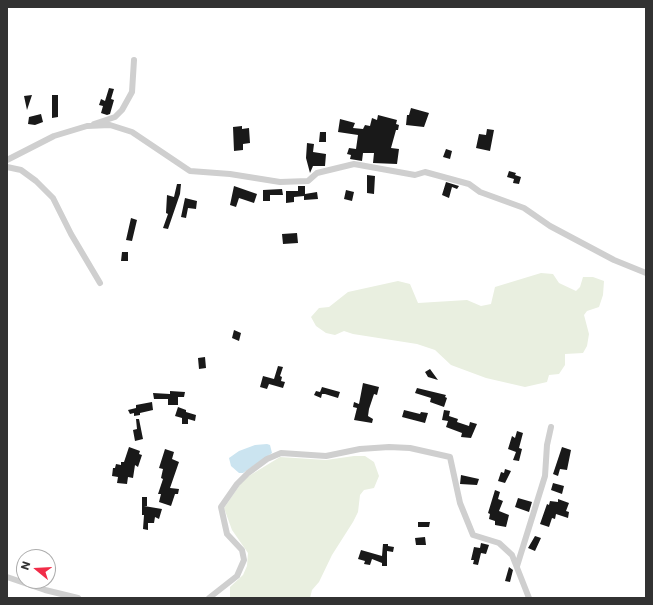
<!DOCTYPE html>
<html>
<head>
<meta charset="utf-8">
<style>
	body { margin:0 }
	#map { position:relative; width:653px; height:605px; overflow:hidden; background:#fff; font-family:Commissioner,sans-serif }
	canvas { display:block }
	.frame { position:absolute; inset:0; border:8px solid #323232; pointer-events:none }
	.north { position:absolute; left:16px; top:549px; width:40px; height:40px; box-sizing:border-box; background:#fff; border:1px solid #adadad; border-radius:50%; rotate:288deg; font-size:11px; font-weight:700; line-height:16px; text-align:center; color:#323232 }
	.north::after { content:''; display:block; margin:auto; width:14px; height:18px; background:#f12c48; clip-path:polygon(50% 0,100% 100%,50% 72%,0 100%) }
</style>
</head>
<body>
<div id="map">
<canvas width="653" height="605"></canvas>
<div class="frame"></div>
<div class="north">N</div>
</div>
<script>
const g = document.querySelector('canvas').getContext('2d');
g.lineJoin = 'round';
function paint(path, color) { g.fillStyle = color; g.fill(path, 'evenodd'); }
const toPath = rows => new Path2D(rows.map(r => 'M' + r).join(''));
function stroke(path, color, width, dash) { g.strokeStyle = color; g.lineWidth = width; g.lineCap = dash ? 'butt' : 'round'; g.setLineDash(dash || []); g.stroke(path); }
paint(toPath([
	[541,273,553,274,559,283,576,291,580,287,583,277,593,277,604,281,603,295,599,307,587,311,584,315,589,334,587,346,583,353,565,354,565,365,559,374,549,375,547,382,525,387,486,378,451,365,435,350,417,344,353,334,344,331,335,335,326,333,316,326,311,317,319,308,329,307,348,292,398,281,410,284,418,303,467,300,481,306,491,304,495,287],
	[354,456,365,456,374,462,379,476,374,488,364,490,360,495,358,512,353,522,332,555,319,582,312,590,310,598,230,598,230,587,243,575,247,566,248,553,232,530,224,508,244,479,280,457,326,460]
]), '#e9efe0');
paint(toPath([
	[267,444,270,445,272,453,243,473,239,473,231,466,229,458,239,451,255,445]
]), '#cbe4f0');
paint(toPath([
	[109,88,114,89,111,99,114,100,110,114,107,115,101,113,103,106,99,105,101,99,105,101],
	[32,95,27,110,24,96],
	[52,95,58,95,58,117,52,118],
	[411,108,429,113,424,127,406,125,407,115,409,115],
	[41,114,43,122,35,125,28,124,29,117],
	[378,115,397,120,396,124,399,125,398,130,396,130,391,148,399,149,397,164,373,163,374,153,363,153,362,161,350,159,351,155,347,154,349,148,356,149,358,135,338,132,340,119,355,123,353,128,363,129,365,125,370,126,372,118,377,120],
	[242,126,242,129,249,128,250,143,243,144,243,150,234,151,233,127],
	[487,129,494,130,490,151,476,148,479,134,486,135],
	[320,132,326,132,326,142,319,142],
	[307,143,314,144,313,152,326,154,325,166,313,166,310,173,306,158],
	[446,149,452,151,450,159,443,157],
	[509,171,516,173,515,175,521,177,519,184,513,183,514,179,507,177],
	[367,175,375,176,374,194,367,193],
	[446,182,459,186,457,189,452,187,449,198,442,195],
	[177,184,181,184,180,194,168,229,163,228,168,214,166,213,167,195,174,197],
	[234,186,257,194,254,203,239,198,236,207,230,205],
	[298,186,305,186,305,194,317,192,318,199,304,200,304,196,294,197,294,202,286,203,286,191,298,191],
	[282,189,283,195,270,195,270,201,263,201,263,190],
	[346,190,354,192,352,201,344,199],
	[185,198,197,201,196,209,188,208,186,218,181,217],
	[131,218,137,220,132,241,126,240],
	[297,233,298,243,283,244,282,234],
	[122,252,128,252,128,261,121,261],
	[234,330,241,333,239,341,232,338],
	[205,357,206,368,199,369,198,358],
	[278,366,283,367,280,376,282,377,281,381,285,382,283,388,269,384,267,389,260,387,263,376,274,379],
	[430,369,438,380,428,377,425,372],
	[363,383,379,387,377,395,374,394,369,409,368,416,373,419,372,423,354,420,357,408,353,407,354,402,359,404],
	[322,387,340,392,338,398,325,394,322,394,321,398,314,395,316,391,320,392],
	[417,388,446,395,445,397,447,398,444,407,430,402,431,398,415,393],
	[170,391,185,392,184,397,178,397,178,405,168,405,168,399,154,399,153,393,170,394],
	[152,402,153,410,140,413,140,415,134,416,134,413,130,414,128,410,136,408,136,405],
	[178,407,186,410,186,412,196,415,195,421,188,419,188,424,182,424,182,418,175,416],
	[404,410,420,414,421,412,428,413,425,423,402,417],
	[444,410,450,411,449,416,458,419,457,422,469,426,470,422,477,424,471,438,461,437,462,433,446,427,448,421,442,420],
	[136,419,139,419,143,439,135,441,133,430,137,429],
	[517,431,523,433,519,448,522,449,519,461,513,460,516,452,508,449,512,436,515,438],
	[129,447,140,451,139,454,142,455,138,467,135,465,133,478,128,477,127,484,117,483,118,477,112,476,113,468,115,468,116,464,121,465,121,462,124,462],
	[562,447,571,450,567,470,560,469,558,476,553,474],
	[165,449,174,452,172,459,179,462,170,488,179,489,178,494,175,494,171,506,159,502,161,494,158,494,163,479,161,478,163,469,159,468],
	[505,469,511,471,505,483,498,481,501,472,504,473],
	[461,475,479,479,477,485,460,484],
	[553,483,564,486,562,494,551,490],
	[495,490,500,492,498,499,503,501,499,511,509,515,506,527,495,525,495,521,489,519,490,514,488,513],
	[142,497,147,497,147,506,144,506,162,509,159,519,155,517,154,523,148,523,148,530,143,529,144,515,142,515],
	[518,498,532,502,529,512,515,507],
	[558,499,569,503,566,511,569,512,568,518,556,514,555,519,552,518,549,527,540,524,547,504,549,505,550,501,558,502],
	[418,522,430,522,429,527,418,527],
	[535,536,541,538,535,551,528,548],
	[425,537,426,545,416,545,415,538],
	[481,543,489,545,486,554,481,553,478,565,473,564,474,560,471,560,474,547,480,548],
	[383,544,388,544,388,546,394,547,393,552,387,551,387,566,382,566,382,563,372,559,370,565,364,564,365,561,358,559,361,550,382,556],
	[509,567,513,570,510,582,505,581]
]), '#191919');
stroke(toPath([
	[94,124,115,117,122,110,132,92,134,60],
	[7,160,54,136,87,126,110,125,132,132,190,171,230,174,280,182,308,181,317,173,354,164,415,175,425,172,469,184,480,192,524,208,550,226,614,260,646,273],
	[7,167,21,170,36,181,53,198,71,234,100,283],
	[517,566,545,476,547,445,551,427],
	[7,577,45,590,78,598],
	[209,598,237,576,244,560,242,550,227,534,221,507,237,484,248,473,267,459,281,453,326,456,360,449,389,447,410,448,450,457,460,503,473,535,499,543,512,555,529,598]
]), '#cfcfcf', 6);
</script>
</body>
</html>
